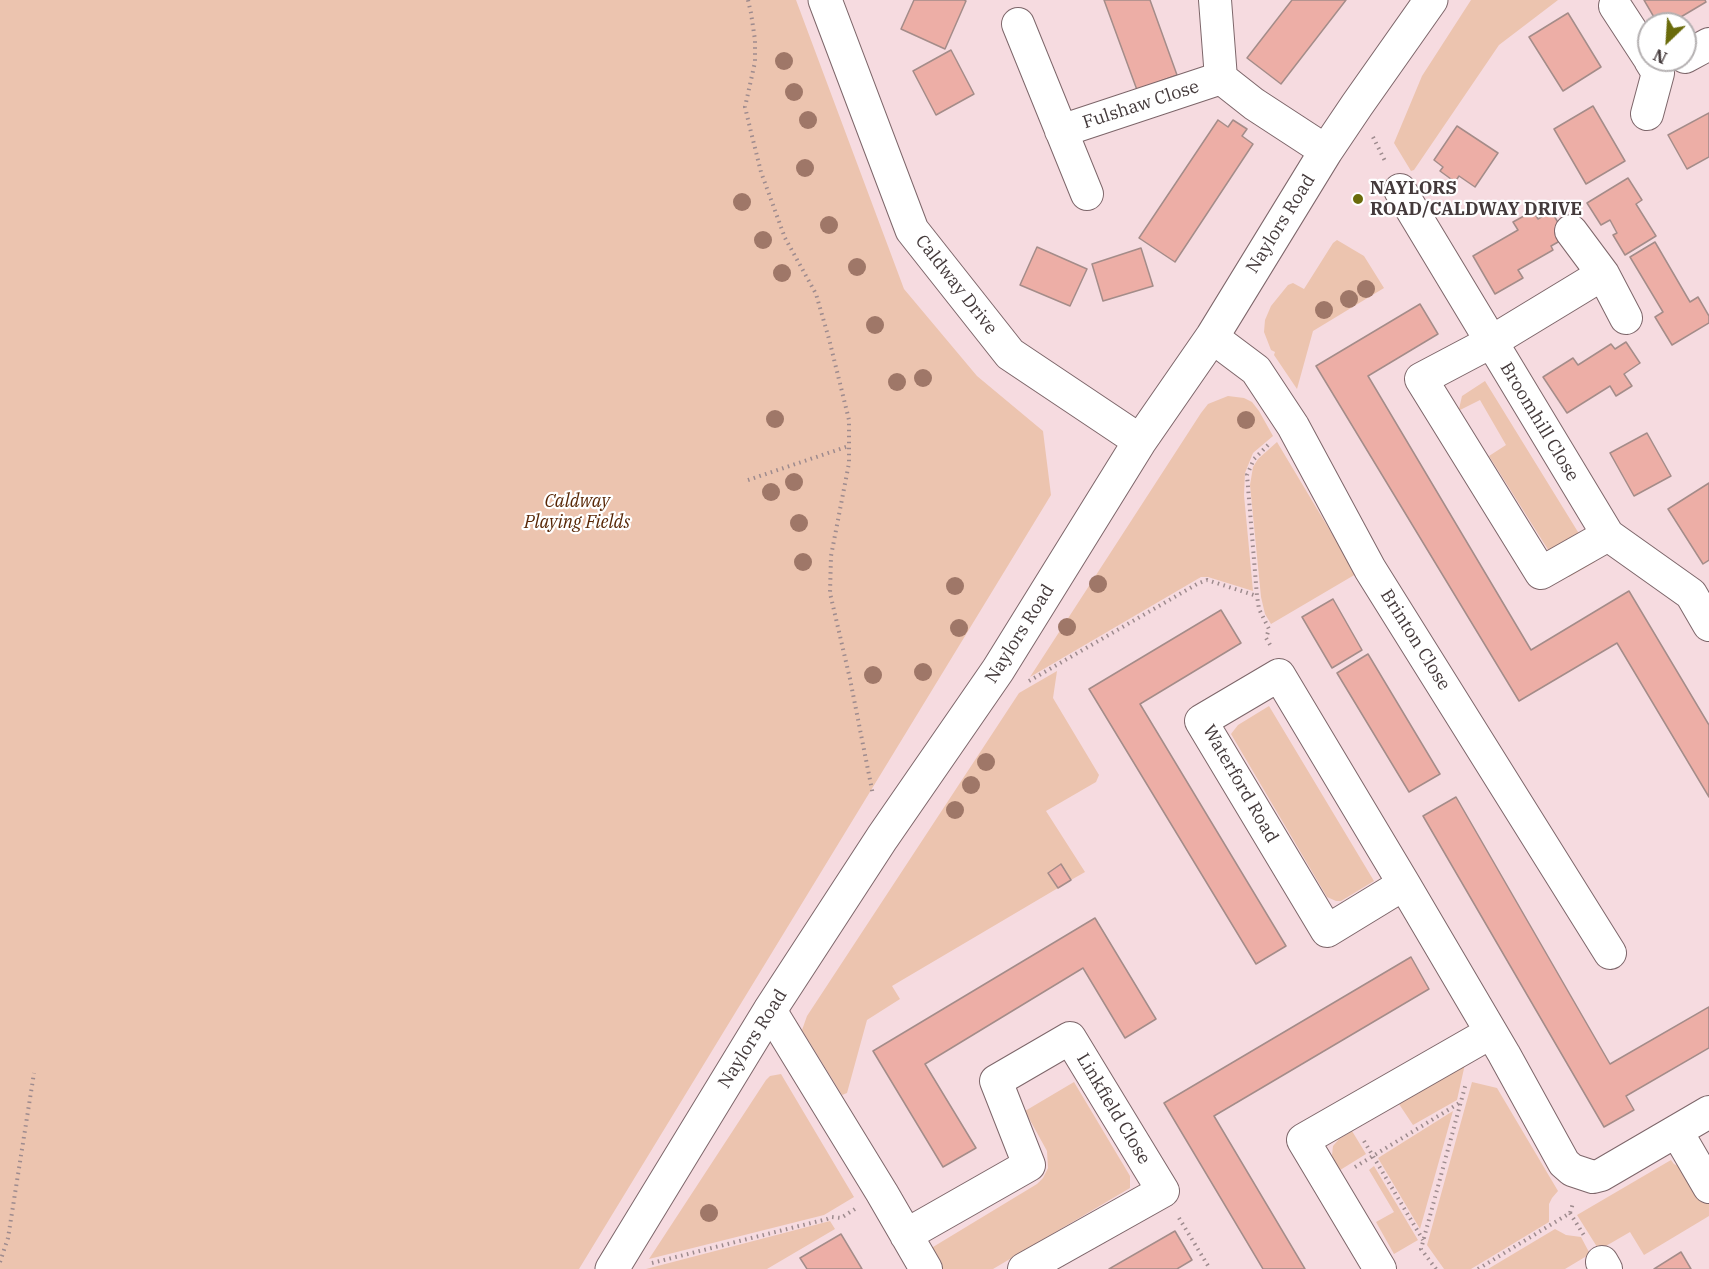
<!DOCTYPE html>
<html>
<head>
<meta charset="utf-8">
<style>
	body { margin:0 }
	#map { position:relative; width:1709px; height:1269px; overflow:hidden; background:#f6dbe0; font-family:"IBM Plex Serif",serif }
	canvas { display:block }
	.north { position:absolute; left:1637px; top:12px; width:60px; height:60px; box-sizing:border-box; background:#fff; border:2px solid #b4b0b1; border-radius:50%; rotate:205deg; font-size:16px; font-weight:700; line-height:24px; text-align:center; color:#443a3b }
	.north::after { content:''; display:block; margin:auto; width:21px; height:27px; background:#6a6b0b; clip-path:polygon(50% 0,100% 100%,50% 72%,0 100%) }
</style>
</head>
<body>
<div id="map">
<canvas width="1709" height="1269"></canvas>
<div class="north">N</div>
</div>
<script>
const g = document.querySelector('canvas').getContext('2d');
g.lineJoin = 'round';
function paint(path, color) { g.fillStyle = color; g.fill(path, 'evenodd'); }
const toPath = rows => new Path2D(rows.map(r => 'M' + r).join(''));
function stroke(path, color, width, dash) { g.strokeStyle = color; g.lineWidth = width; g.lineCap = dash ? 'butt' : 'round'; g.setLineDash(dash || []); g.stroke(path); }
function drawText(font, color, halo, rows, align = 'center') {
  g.font = font + ' "IBM Plex Serif",serif'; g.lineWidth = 4.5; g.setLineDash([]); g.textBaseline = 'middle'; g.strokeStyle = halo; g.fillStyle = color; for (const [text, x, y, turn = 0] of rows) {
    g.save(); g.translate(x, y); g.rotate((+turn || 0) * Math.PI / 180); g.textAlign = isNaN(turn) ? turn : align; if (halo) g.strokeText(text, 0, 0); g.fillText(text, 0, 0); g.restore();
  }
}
paint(toPath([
	[0,0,796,0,904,289,977,376,1043,431,1051,495,579,1269,0,1269],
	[1471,0,1558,0,1499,45,1414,170,1411,171,1394,143,1422,76],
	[1337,240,1364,256,1384,288,1313,331,1297,389,1274,355,1275,352,1271,350,1264,332,1265,320,1271,306,1288,285,1293,283,1304,289,1333,243],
	[1485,381,1594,558,1595,562,1569,577,1564,575,1489,456,1506,445,1480,400,1460,410,1459,409,1462,396],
	[1228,396,1244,398,1252,402,1259,411,1273,436,1253,453,1245,473,1244,495,1253,591,1208,577,1201,577,1030,677,1201,413,1208,404],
	[1277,442,1356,574,1271,624,1265,614,1261,597,1250,485,1253,467,1258,459],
	[1057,671,1053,698,1099,775,1096,782,1046,811,1085,872,1071,880,1061,864,1048,873,1058,888,892,986,900,999,867,1020,847,1093,842,1095,802,1030,807,1016,1019,693],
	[1269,706,1374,881,1341,901,1336,901,1327,897,1231,734,1238,725],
	[1465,1064,1457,1100,1413,1125,1399,1104],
	[781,1074,854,1197,824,1215,649,1259,766,1080,770,1076],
	[1074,1082,1130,1176,1130,1188,993,1269,937,1269,929,1253,933,1247,1037,1184,1043,1178,1048,1168,1047,1151,1025,1111],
	[1472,1082,1497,1088,1558,1191,1552,1198,1549,1204,1549,1222,1471,1269,1444,1269,1427,1245],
	[1453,1111,1420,1229,1378,1158],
	[1352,1131,1366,1154,1337,1172,1332,1155,1333,1146,1339,1139],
	[1671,1160,1674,1164,1680,1167,1709,1197,1709,1216,1644,1255,1630,1232,1599,1250,1577,1215],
	[1374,1166,1418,1240,1394,1254,1376,1222,1394,1212,1369,1170],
	[830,1221,835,1229,767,1269,646,1269],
	[1555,1229,1566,1235,1581,1237,1590,1254,1565,1269,1488,1269]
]), '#ecc4af');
const building = toPath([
	[914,0,964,0,966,1,945,49,901,29,914,0],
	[1104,0,1150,0,1177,75,1137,90,1104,0],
	[1292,0,1346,0,1281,84,1247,58,1292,0],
	[1644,0,1705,0,1706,2,1669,24,1658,24,1644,0],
	[1568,13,1601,67,1563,91,1529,37,1568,13],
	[951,50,974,94,936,115,913,71,951,50],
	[1593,106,1625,161,1586,184,1554,129,1593,106],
	[1709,113,1709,157,1687,169,1668,135,1709,113],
	[1218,120,1228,127,1233,120,1247,129,1242,136,1253,144,1175,262,1139,238,1218,120],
	[1457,126,1498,153,1475,187,1459,176,1455,182,1440,171,1443,167,1434,160,1457,126],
	[1628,178,1642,200,1636,204,1656,236,1625,255,1613,235,1617,233,1610,220,1601,225,1587,203,1628,178],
	[1533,211,1538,219,1551,211,1567,237,1551,246,1553,250,1518,270,1523,278,1495,294,1473,256,1518,230,1513,222,1533,211],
	[1655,242,1690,302,1698,297,1709,316,1709,323,1672,345,1655,317,1663,312,1630,257,1655,242],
	[1037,247,1087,269,1070,306,1020,285,1037,247],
	[1141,248,1153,286,1103,301,1092,264,1141,248],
	[1420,304,1438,334,1368,376,1531,650,1629,591,1709,725,1709,797,1617,643,1519,701,1316,366,1420,304],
	[1626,342,1640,363,1624,374,1632,386,1616,396,1610,386,1567,413,1543,377,1573,358,1578,365,1611,344,1615,349,1626,342],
	[1647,433,1671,476,1634,496,1610,453,1647,433],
	[1709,483,1709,560,1703,564,1668,509,1709,483],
	[1333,599,1362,650,1332,668,1302,617,1333,599],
	[1221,610,1241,643,1140,704,1286,946,1256,964,1089,689,1221,610],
	[1368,654,1440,774,1409,792,1337,673,1368,654],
	[1456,797,1610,1064,1709,1007,1709,1048,1626,1096,1634,1110,1604,1127,1423,816,1456,797],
	[1061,864,1071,880,1058,888,1048,873,1061,864],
	[1095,918,1156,1019,1125,1038,1083,968,925,1064,976,1148,943,1167,873,1051,1095,918],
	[1411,957,1429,989,1214,1116,1305,1269,1263,1269,1164,1103,1411,957],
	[1175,1231,1192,1260,1177,1269,1109,1269,1175,1231],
	[841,1234,862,1269,807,1269,800,1258,841,1234],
	[1681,1252,1691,1269,1654,1269,1681,1252]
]);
paint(building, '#edaea6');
stroke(building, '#a48c89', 1.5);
const street = toPath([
	[1215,0,1221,78,1254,104,1326,151],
	[1615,6,1649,58],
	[1018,24,1087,194],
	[1685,57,1709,44],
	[1647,114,1658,73,1650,60],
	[1061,131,1221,78],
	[1400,190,1608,535,1691,594,1709,625],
	[1571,231,1603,274,1626,318],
	[1603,274,1491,342,1421,379,1541,573,1608,535],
	[1212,337,1256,370,1293,426,1370,569,1610,953],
	[1404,884,1327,931,1201,721,1279,675,1404,884,1504,1054,1564,1163,1572,1170,1593,1177,1601,1175,1709,1112],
	[770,1010,882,1193,926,1269],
	[1677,1132,1709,1187],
	[906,1235,1029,1165,996,1081,1070,1038,1163,1191,1024,1269],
	[1602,1262,1606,1269],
	[1380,1269,1303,1140,1490,1033]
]);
const secondary = toPath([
	[825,0,912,230,1010,354,1140,441],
	[612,1269,770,1010,882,838,998,670,1140,441,1212,337,1326,151,1357,105,1431,0]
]);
stroke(street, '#7d666a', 34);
stroke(secondary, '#7d666a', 35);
stroke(toPath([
	[748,0,751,13,755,40,755,62,745,107,751,132,761,172,785,238,816,294,829,339,849,420,849,463,831,556,830,593,850,679,873,795],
	[1373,137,1386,163],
	[1268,445,1254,459,1247,475,1257,596,1259,609,1269,629,1266,638,1272,648],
	[748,480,849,446],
	[1029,681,1197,584,1207,580,1257,596],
	[1364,1141,1423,1240],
	[1355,1167,1461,1102],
	[1570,1213,1585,1237],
	[1179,1218,1210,1269],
	[0,1262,8,1238,34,1073],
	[652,1263,827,1219,831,1217,841,1218,855,1209],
	[1436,1269,1421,1249,1466,1083],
	[1478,1269,1570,1213,1573,1203]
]), '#9e8b8e', 4, [1.5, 4.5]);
stroke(street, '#fff', 32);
stroke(secondary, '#fff', 33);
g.fillStyle = '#9f7768';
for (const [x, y] of [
	[784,61],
	[794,92],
	[808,120],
	[805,168],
	[742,202],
	[829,225],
	[763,240],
	[857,267],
	[782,273],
	[1366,289],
	[1349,299],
	[1324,310],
	[875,325],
	[923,378],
	[897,382],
	[775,419],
	[1246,420],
	[794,482],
	[771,492],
	[799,523],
	[803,562],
	[1098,584],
	[955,586],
	[1067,627],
	[959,628],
	[923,672],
	[873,675],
	[986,762],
	[971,785],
	[955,810],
	[709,1213]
]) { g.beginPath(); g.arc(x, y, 9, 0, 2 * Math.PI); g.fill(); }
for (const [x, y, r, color] of [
	[1358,199,6,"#6a6b0b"]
]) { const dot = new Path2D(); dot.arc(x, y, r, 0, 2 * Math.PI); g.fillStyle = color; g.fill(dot); stroke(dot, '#fff', 2); }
drawText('18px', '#443a3b', '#fff', [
	["Fulshaw Close",1141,105,-18],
	["Naylors Road",1281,224,-58],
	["Caldway Drive",956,285,52],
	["Broomhill Close",1539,422,59],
	["Naylors Road",1020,634,-58],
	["Brinton Close",1415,640,58],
	["Waterford Road",1240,784,60],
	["Naylors Road",753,1039,-58],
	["Linkfield Close",1113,1109,59]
]);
drawText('bold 18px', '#443a3b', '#fff', [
	["NAYLORS",1370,189],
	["ROAD/CALDWAY DRIVE",1370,210]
], 'left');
drawText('italic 18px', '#572605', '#fff', [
	["Caldway",577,502],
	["Playing Fields",577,523]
]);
</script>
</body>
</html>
